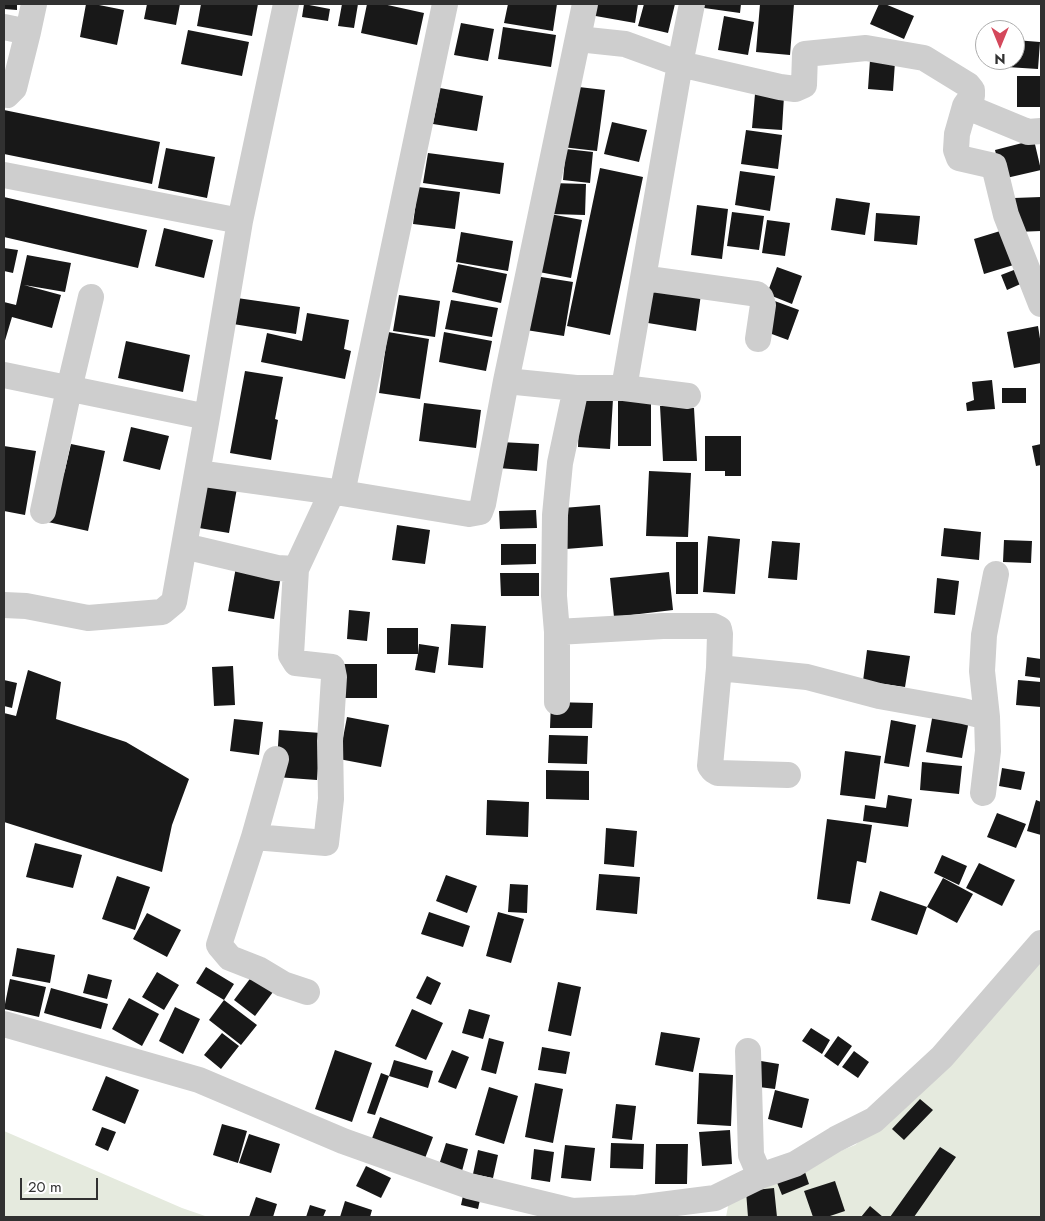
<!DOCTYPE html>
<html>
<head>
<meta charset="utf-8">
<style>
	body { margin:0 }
	#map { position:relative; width:1045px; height:1221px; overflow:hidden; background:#fff; font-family:Jost,sans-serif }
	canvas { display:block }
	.frame { position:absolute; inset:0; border:5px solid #313131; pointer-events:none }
	.north { position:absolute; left:975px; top:20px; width:50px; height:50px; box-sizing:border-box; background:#fff; border:1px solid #adadad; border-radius:50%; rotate:180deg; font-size:14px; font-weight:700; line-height:20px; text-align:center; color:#313131 }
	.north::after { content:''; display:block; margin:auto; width:18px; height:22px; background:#d4485b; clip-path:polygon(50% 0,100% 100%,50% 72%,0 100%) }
	.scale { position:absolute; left:20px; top:1178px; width:78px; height:22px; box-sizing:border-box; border:2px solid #313131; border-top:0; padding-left:6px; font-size:15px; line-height:18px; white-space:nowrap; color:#313131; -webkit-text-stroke:4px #fff; paint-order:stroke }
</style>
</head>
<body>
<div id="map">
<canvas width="1045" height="1221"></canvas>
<div class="frame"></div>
<div class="north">N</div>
<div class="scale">20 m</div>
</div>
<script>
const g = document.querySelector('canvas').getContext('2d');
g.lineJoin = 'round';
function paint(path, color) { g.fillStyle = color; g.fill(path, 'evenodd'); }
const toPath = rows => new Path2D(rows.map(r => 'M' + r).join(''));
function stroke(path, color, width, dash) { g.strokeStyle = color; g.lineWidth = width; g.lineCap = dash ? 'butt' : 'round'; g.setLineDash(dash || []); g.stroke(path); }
paint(toPath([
	[1041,956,1041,1217,726,1217,730,1196,855,1145,910,1099],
	[4,1131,182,1208,208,1217,4,1217]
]), '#e5eade');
paint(toPath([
	[4,4,17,4,17,10,4,9],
	[86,4,94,4,124,10,117,45,80,37],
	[147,4,180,4,176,25,144,19],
	[201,4,258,4,252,36,197,26],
	[304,4,330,9,328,21,302,17],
	[342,4,358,4,354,28,338,26],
	[367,4,383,4,424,13,417,45,361,33],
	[508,4,557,4,553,31,504,23],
	[592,4,638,4,635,23,590,15],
	[644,4,675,4,668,33,638,26],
	[697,4,741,4,740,13,697,7],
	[760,4,794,4,790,55,756,52],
	[879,4,885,4,914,16,904,39,870,24],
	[724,16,754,22,748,55,718,50],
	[461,23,494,29,488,61,454,55],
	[503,27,556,35,551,67,498,59],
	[188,30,249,42,242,76,181,64],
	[1015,40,1040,42,1038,69,991,66,991,60,1015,60],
	[870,60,895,62,893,91,868,89],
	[1017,76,1041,76,1041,107,1017,107],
	[570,86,605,90,597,151,562,147],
	[440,88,483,96,477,131,433,124],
	[755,94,784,96,782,130,752,128],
	[4,110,160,142,152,184,4,154],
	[612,122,647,130,639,162,604,154],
	[746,130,782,135,778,169,741,164],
	[1034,140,1041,170,1002,179,995,150],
	[166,148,215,157,207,198,158,188],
	[566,149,593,152,590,183,563,180],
	[428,153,504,163,500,194,423,183],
	[600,168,643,177,610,335,567,326],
	[740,171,775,176,770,211,735,205],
	[551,183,586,184,585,215,550,214,582,220,571,278,539,272],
	[418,187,460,192,455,229,413,224],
	[4,197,147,230,138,268,4,237],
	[1041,197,1041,231,1016,232,1014,198],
	[836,198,870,203,865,235,831,230],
	[697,205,728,209,722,259,691,255],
	[732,212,764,216,759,250,727,246],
	[876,213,920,216,917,245,874,241],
	[767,220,790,223,785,256,762,253],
	[164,228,213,240,204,278,155,266],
	[1010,228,1020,263,984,274,974,239],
	[461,232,513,241,508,271,456,262],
	[4,248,18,250,13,273,4,271],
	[27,255,71,263,65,292,24,285,61,295,52,328,12,317,4,344,4,302,16,305],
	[458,264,507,274,501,303,452,292],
	[777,267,802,276,792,304,767,294],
	[1019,268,1025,282,1007,290,1001,275],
	[535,276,573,282,564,336,526,330],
	[653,286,701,294,696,331,648,323],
	[399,295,440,301,435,337,393,331],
	[237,298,300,307,296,334,233,324],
	[451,300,498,308,492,337,445,329],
	[772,300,799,310,788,340,761,330],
	[307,313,349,320,344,349,351,351,345,379,261,362,267,333,302,341],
	[1038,326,1041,345,1041,363,1014,368,1007,332],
	[388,332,429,339,420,399,379,393],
	[444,332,492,341,486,371,439,362],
	[126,341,190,355,183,392,118,378],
	[245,371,283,377,275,419,278,420,271,460,230,453],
	[992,380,995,409,967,411,966,403,974,400,972,382],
	[1002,388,1026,388,1026,403,1002,403],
	[580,397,613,399,610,449,578,447],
	[618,400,651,400,651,446,618,446],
	[424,403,481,410,476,448,419,441],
	[660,406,682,406,694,408,697,461,663,461],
	[131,427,169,436,160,470,123,461],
	[705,436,741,436,741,476,725,476,725,471,705,471],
	[500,442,539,444,537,471,498,468],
	[71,444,105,451,88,531,48,522,65,470],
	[1041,444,1041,465,1036,466,1032,446],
	[4,446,36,451,25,515,4,511],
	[649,471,691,473,688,537,646,536],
	[201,482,237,488,229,533,193,527],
	[600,505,603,546,566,549,563,508],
	[536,510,537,528,500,529,499,511],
	[397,525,430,530,425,564,392,560],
	[944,528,981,532,979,560,941,556],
	[708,536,740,539,735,594,703,592],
	[1004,540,1032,541,1031,563,1003,562],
	[772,541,800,543,797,580,768,578],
	[676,542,698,542,698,594,676,594],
	[501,544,536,544,536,564,501,565],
	[236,567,281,575,274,619,228,611],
	[669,572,673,610,614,617,610,578],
	[500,573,539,573,539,596,501,596],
	[937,578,959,581,955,615,934,613],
	[349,610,370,612,367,641,347,639],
	[451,624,486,626,483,668,448,665],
	[387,628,418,628,418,654,419,644,439,647,435,673,415,670,418,654,387,654],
	[867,650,910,656,905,687,863,681],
	[1027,657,1041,659,1041,678,1025,676],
	[340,664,377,664,377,698,340,698],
	[233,666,235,705,214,706,212,667],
	[28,670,61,682,56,719,126,742,189,779,172,825,162,872,4,822,4,713,16,716],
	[4,680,17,683,12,708,4,706],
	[1018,680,1041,682,1041,707,1016,705],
	[551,702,593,703,592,728,550,728],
	[933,713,969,720,962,758,926,752],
	[347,717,389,725,381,767,339,759],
	[234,719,263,722,259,755,230,751],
	[891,720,916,725,909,767,884,763],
	[279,730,321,733,317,780,276,777],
	[549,735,588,736,587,764,548,763],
	[845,751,881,756,875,799,840,795],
	[922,762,962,766,959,794,920,790],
	[1002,768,1025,772,1021,790,999,786],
	[546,770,589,771,589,800,546,799],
	[888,795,912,799,908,827,863,821,865,805,886,808],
	[487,800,529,802,528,837,486,835],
	[1036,800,1041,802,1041,835,1027,831],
	[997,813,1026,824,1016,848,987,837],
	[827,819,872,825,866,863,857,861,850,904,817,899],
	[606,828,637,831,634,867,604,864],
	[35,843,82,855,73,888,26,877],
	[942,855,967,866,959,885,934,873],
	[979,863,1015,880,1002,906,966,888],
	[599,874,640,877,637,914,596,910],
	[446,875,477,886,467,913,436,901],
	[117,876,150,887,135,930,102,919],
	[943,878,973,894,957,923,927,907,917,935,871,920,880,891,927,907],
	[510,884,528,885,527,913,508,912],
	[429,912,470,926,463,947,421,934],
	[498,912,524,919,511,963,486,956],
	[147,913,181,930,167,957,133,939],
	[17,948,55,955,50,983,12,976],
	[206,967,234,984,224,1000,196,983],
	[157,972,179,985,164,1010,142,997],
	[255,972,276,988,255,1016,234,1000],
	[88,974,112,980,107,999,83,993],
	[427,976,441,983,431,1005,416,998],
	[10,979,46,987,39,1017,4,1009],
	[558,982,581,987,571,1036,548,1031],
	[51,988,108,1004,101,1029,44,1013],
	[129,998,159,1014,142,1046,112,1029],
	[224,1000,257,1025,241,1045,209,1020],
	[175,1007,200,1019,183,1054,159,1041],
	[412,1009,443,1023,426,1060,395,1046],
	[469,1009,490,1015,483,1039,462,1033],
	[811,1028,830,1040,822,1054,802,1041],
	[661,1032,700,1038,693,1072,655,1065],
	[222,1033,239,1046,221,1069,204,1055],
	[838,1036,852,1046,838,1066,824,1056],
	[489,1038,504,1042,496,1074,481,1070],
	[542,1047,570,1052,566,1074,538,1070],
	[335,1050,372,1063,352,1122,315,1109],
	[452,1050,469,1057,456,1089,438,1082],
	[854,1051,869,1062,858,1078,842,1067],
	[394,1060,433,1071,428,1088,389,1076,375,1115,367,1113,381,1073,389,1076],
	[755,1060,779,1064,775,1089,751,1086],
	[699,1073,733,1075,731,1126,697,1124],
	[106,1076,139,1090,125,1124,92,1110],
	[535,1083,563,1089,553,1143,525,1137],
	[489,1087,518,1096,504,1144,475,1135],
	[775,1090,809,1099,802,1128,768,1119],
	[920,1099,933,1110,904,1140,892,1129],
	[616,1104,636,1106,632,1140,612,1138],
	[380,1117,433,1137,424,1161,371,1141],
	[222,1124,247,1131,238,1163,213,1155],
	[102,1127,116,1132,108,1151,95,1145],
	[730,1130,732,1164,702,1166,699,1132],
	[249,1134,280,1144,271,1173,239,1163],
	[446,1143,468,1149,462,1171,439,1165],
	[611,1143,644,1144,643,1169,610,1168],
	[656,1144,688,1144,687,1184,655,1184],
	[565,1145,595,1148,591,1181,561,1178],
	[940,1147,956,1157,914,1217,890,1217],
	[534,1149,554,1152,550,1182,531,1179],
	[478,1150,498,1155,493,1178,473,1174],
	[366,1166,391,1178,381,1198,356,1186],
	[804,1169,809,1184,782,1195,776,1180],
	[835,1181,845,1211,827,1217,813,1217,804,1191],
	[774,1188,777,1217,748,1217,746,1191],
	[464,1191,481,1195,478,1209,461,1205],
	[256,1197,277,1204,273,1217,249,1217],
	[345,1201,372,1210,370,1217,340,1217],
	[310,1205,326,1210,323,1217,306,1217],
	[870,1206,883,1217,861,1217]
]), '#181818');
stroke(toPath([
	[4,27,28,32,34,4],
	[578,39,625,44,680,64,692,4],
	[4,94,7,95,14,88,28,32],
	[965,106,957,134,956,150,959,158,994,166,1006,215,1041,304],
	[4,175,240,221],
	[643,278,757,294,761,298,763,305,758,339],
	[4,375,207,417],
	[506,381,576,388,624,388,680,64,780,87,795,89,804,85,805,54,866,48,924,58,968,85,972,90,972,96,965,106,1028,132,1041,131],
	[576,388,560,463,555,515,554,596,557,632,663,626,713,626,719,629,720,634,719,668,710,766,713,770,718,773,788,775],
	[624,388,688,396],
	[197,473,342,493,469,514,480,512,483,504,506,381,585,4],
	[342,493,445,4],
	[43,511,69,389,91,297],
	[184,546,277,568,296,569],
	[4,605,26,606,88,618,162,612,174,602,207,417,240,221,286,4],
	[557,632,557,702],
	[719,668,807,677,879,696,963,711,987,717,982,671,984,635,996,574],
	[983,793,988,751,987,717],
	[254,837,276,759],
	[307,992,283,984,258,969,230,958,219,945,254,837,326,843,331,799,330,741,334,677,332,667,296,663,291,655,296,569,332,492],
	[4,1024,199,1080,343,1141,469,1186,572,1211,637,1208,715,1198,760,1176,795,1164,836,1139,874,1120,942,1057,1041,943],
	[748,1051,751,1155,760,1176]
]), '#cecece', 26);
</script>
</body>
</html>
